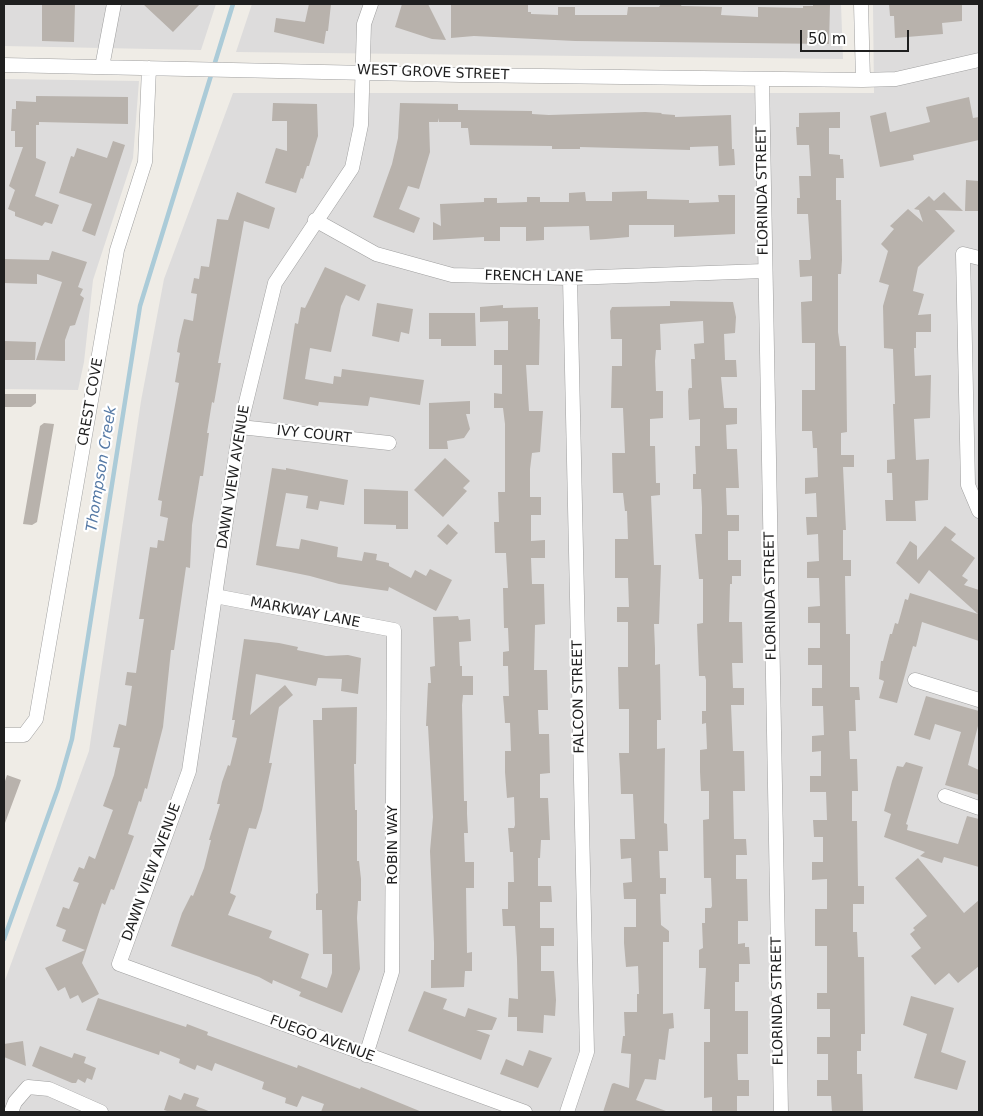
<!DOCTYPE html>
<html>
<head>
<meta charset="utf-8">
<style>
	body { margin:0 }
	#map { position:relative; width:983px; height:1116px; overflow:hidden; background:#efece6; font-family:"DejaVu Sans",sans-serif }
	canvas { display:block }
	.frame { position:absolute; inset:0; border:5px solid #1f1f1f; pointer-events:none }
	.scale { position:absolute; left:800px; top:30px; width:109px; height:22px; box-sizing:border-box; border:2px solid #1f1f1f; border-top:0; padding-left:6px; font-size:15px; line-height:18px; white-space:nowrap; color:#1f1f1f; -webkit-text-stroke:4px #fff; paint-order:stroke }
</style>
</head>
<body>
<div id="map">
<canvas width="983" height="1116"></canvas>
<div class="frame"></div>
<div class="scale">50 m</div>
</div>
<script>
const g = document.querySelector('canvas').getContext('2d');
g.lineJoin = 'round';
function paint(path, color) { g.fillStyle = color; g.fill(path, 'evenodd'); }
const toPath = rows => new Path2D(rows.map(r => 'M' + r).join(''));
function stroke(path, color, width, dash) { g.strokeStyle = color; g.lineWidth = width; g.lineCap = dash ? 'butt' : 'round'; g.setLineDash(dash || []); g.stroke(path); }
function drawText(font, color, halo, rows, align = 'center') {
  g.font = font + ' "DejaVu Sans",sans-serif'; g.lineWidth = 4.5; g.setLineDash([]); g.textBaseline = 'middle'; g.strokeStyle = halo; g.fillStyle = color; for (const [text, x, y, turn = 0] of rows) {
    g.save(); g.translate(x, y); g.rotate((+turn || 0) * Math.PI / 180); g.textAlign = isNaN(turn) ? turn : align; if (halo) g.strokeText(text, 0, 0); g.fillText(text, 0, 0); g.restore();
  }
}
paint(toPath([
	[4,4,216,4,201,50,4,46],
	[252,4,841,4,843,59,236,52],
	[873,4,979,4,979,1112,4,1112,4,983,89,751,141,401,164,279,233,93,874,93],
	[4,79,139,81,133,158,93,280,84,362,78,390,4,389]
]), '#dddcdc');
stroke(toPath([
	[4,939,58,788,72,739,140,306,233,4]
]), '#abcbd8', 4.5);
paint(toPath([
	[42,4,75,4,74,42,42,41],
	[143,4,200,4,173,32],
	[309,4,331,4,328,31,326,31,324,44,274,32,276,18,305,22],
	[402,4,428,4,446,40,432,39,395,27],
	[451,4,528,4,528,12,531,12,531,14,558,15,558,7,575,7,575,15,627,15,628,7,659,7,661,4,682,4,681,6,722,7,721,15,758,17,758,7,803,8,803,6,813,6,813,4,830,4,829,44,575,41,474,36,451,38],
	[889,4,962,4,962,21,942,23,943,34,895,38,894,16,890,16],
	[36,96,128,97,128,124,39,122,39,125,36,125,36,158,46,162,35,196,59,205,52,224,45,222,42,226,15,216,15,212,8,209,15,190,9,186,23,147,15,147,15,131,11,131,12,109,16,109,16,101,36,102],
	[969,97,973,118,979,117,979,140,913,155,914,160,880,167,870,116,886,112,890,132,930,122,926,107],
	[273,103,317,104,318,136,309,166,307,166,303,179,301,178,296,193,265,183,276,148,287,151,287,121,272,121],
	[400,103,458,104,458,110,532,111,532,114,549,115,645,112,662,113,661,114,675,115,675,117,731,115,732,149,734,149,735,165,719,166,718,146,690,147,690,150,580,147,580,149,552,149,552,146,470,145,468,128,461,128,461,122,439,122,439,118,438,122,429,122,430,152,419,189,408,186,399,209,420,218,414,233,373,217,392,164,398,138],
	[840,112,840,128,829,128,829,154,840,155,840,159,843,159,844,178,836,178,836,200,841,200,842,260,841,274,838,274,838,332,840,346,846,346,847,432,841,433,841,455,854,455,854,467,843,467,846,530,843,530,843,560,851,560,851,576,845,576,846,634,850,634,850,687,859,687,860,700,855,700,856,731,849,731,850,759,857,759,858,791,852,791,852,821,857,821,858,886,864,886,864,904,853,904,853,932,857,932,858,957,864,957,865,1034,861,1034,861,1051,857,1051,857,1074,862,1074,863,1112,832,1112,831,1096,817,1096,817,1080,828,1080,828,1054,817,1054,817,1037,830,1037,830,1009,817,1009,817,993,827,993,827,946,815,946,815,909,827,909,827,879,812,880,812,862,823,862,823,837,814,837,813,820,827,820,826,792,810,792,810,776,821,776,821,751,812,752,812,736,824,735,823,706,812,706,812,688,822,688,822,665,808,665,808,648,820,648,820,623,808,623,808,607,820,606,819,578,807,578,807,562,819,561,818,534,807,535,806,517,817,517,816,493,805,494,805,478,818,477,817,448,813,448,812,431,802,431,802,390,815,390,815,343,802,343,801,302,812,301,812,276,800,277,799,260,810,260,811,258,808,214,797,214,797,198,800,198,799,176,811,176,809,145,797,145,796,127,799,127,799,113],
	[113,141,125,145,95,236,82,231,92,204,59,193,71,156,74,157,77,148,107,158],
	[966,180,979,181,979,211,965,211],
	[647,191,647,199,689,200,689,203,719,202,718,195,735,195,735,234,674,237,674,225,629,225,629,237,606,239,590,240,589,226,544,227,544,240,526,241,526,227,500,227,500,241,484,241,484,237,433,240,433,222,441,226,440,204,484,202,484,198,497,198,497,203,527,202,527,197,540,197,540,202,569,202,569,193,585,192,586,201,612,201,612,192],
	[237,192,275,208,269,229,244,221,218,363,221,363,214,403,212,402,207,433,209,433,206,454,203,476,200,476,192,525,190,568,186,567,174,650,171,650,163,727,147,789,145,788,141,802,139,801,128,834,134,836,114,890,111,889,105,905,102,903,82,963,99,994,82,1003,78,995,70,999,65,987,58,991,45,968,85,950,62,941,66,930,56,926,63,907,69,909,79,883,73,881,79,867,84,869,89,856,95,859,113,810,103,806,114,775,120,748,113,747,119,724,126,726,132,686,125,685,127,672,136,673,144,619,139,619,150,547,157,548,158,540,164,541,168,518,160,516,162,501,158,500,179,383,175,382,180,353,177,352,179,340,184,319,193,321,197,294,191,293,194,278,199,279,201,266,209,267,217,219,228,220],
	[944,192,963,211,935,210,955,231,918,267,913,291,924,294,918,315,931,314,931,332,916,332,916,348,914,348,915,376,931,375,930,418,914,419,916,460,929,459,928,500,915,501,916,521,886,521,885,500,893,500,892,473,887,473,887,460,895,459,893,404,895,404,893,349,884,348,883,306,889,285,879,282,888,251,881,244,894,229,890,226,908,209,923,222,919,210,914,209,929,196,934,201],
	[52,251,87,262,78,287,83,289,80,295,84,298,75,325,70,326,65,340,65,361,36,360,62,282,37,274,37,284,4,283,4,259,49,260],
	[325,267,366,285,359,301,346,295,341,306,331,352,310,348,305,379,333,384,334,376,341,377,342,369,424,380,420,405,370,397,368,406,319,402,318,406,283,399,295,323,298,324,301,307,305,308],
	[670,301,733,302,736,317,735,333,724,334,725,360,736,360,737,377,721,377,724,408,737,408,737,424,726,425,727,449,737,449,739,488,726,488,727,515,739,515,739,531,728,531,728,560,741,560,741,576,732,576,732,584,730,584,729,622,742,622,743,663,732,663,733,688,744,688,744,705,731,705,733,751,744,751,745,791,733,791,734,839,746,839,747,855,736,855,736,879,747,879,748,921,738,921,738,944,745,943,745,947,749,947,750,964,739,964,739,982,735,982,735,1011,748,1011,748,1054,737,1054,738,1080,749,1080,749,1096,737,1096,737,1112,712,1112,712,1097,704,1098,704,1042,710,1042,710,1009,704,1009,706,968,699,968,699,950,703,948,702,923,705,923,705,908,711,908,712,906,711,878,704,878,703,820,709,819,709,791,701,791,700,772,700,750,707,749,706,723,702,724,702,711,706,711,706,680,705,676,699,676,697,624,703,623,703,579,699,579,695,534,702,534,702,507,701,489,693,489,693,474,696,474,695,446,700,446,700,419,689,420,688,391,689,388,692,388,691,359,695,359,694,344,704,343,703,321,660,324,661,350,656,350,655,361,656,391,663,391,663,418,650,419,650,446,655,446,656,483,660,483,660,495,651,496,654,565,661,565,659,624,654,624,655,649,655,665,660,664,661,720,657,720,657,749,665,748,664,823,667,824,668,851,659,851,660,878,666,878,666,894,660,894,661,925,669,931,669,942,663,942,663,1014,673,1013,674,1028,669,1029,665,1060,659,1059,656,1080,645,1079,636,1100,666,1111,603,1112,612,1084,614,1083,629,1088,631,1054,621,1053,623,1036,625,1036,624,1012,637,1012,637,994,639,994,638,966,626,967,624,943,624,927,636,927,636,899,624,899,623,883,632,882,631,858,621,859,620,839,635,839,633,794,621,794,620,770,619,753,629,753,629,709,619,709,618,667,628,667,628,622,617,622,617,607,629,607,628,578,615,578,615,539,628,539,627,511,625,511,623,493,613,493,612,453,625,453,623,408,611,408,612,366,622,366,622,339,611,339,610,311,612,307,670,306],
	[377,303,413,309,409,334,401,332,399,342,372,336],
	[503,305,503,308,538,307,538,319,540,319,539,365,526,365,529,411,543,411,540,452,532,453,530,469,530,497,541,497,541,515,531,515,531,541,545,540,545,558,531,558,532,584,544,584,545,624,535,625,534,670,547,670,548,710,538,710,539,734,549,734,550,773,540,774,540,798,548,798,550,840,541,840,540,858,538,858,538,886,551,886,552,902,540,902,540,928,554,928,554,946,541,946,541,971,554,971,556,1000,555,1016,544,1015,543,1033,517,1031,517,1017,508,1017,509,998,518,999,517,959,515,926,503,926,502,909,508,909,508,882,514,882,513,852,510,852,508,828,514,828,515,825,514,797,507,798,505,772,505,751,511,751,510,723,505,723,504,707,503,696,509,696,508,666,503,666,503,652,509,651,508,628,504,628,503,588,508,588,506,553,495,553,494,522,499,522,498,492,505,492,505,424,503,408,494,408,494,393,502,394,502,365,494,365,494,350,508,350,508,321,480,322,480,307],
	[429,313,475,313,476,346,441,346,441,339,429,339],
	[4,341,36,342,35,360,4,360],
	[4,394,36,394,36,403,31,407,4,407],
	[470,401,470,414,466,414,470,429,464,438,447,441,448,449,429,449,429,403],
	[44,423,54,424,37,522,32,525,23,524,40,426],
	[445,458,470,481,463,488,467,491,443,517,414,490],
	[272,468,286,470,286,468,348,480,344,505,320,501,318,510,306,508,308,496,286,493,276,546,299,549,301,539,338,547,337,557,362,561,364,552,377,554,376,560,389,563,389,566,411,578,415,570,426,576,430,569,452,580,436,611,389,587,388,591,339,584,310,576,256,565],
	[364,489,408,491,408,529,396,529,396,525,364,524],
	[448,524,458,533,447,545,437,536],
	[945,526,956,534,951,540,975,558,962,576,968,580,964,585,979,590,979,641,922,622,916,647,913,646,897,703,879,698,884,681,879,679,881,661,883,661,890,634,892,634,895,623,898,624,905,599,908,600,910,593,978,614,929,570,919,584,896,563,910,541,917,546,917,560],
	[458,616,459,620,470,619,471,641,459,642,460,666,462,666,462,676,473,676,473,695,463,695,462,705,464,801,467,801,467,814,468,833,464,833,465,862,474,862,474,888,466,888,467,953,472,952,472,971,465,971,464,987,431,988,431,960,434,960,434,943,430,851,433,817,428,726,426,726,428,683,431,683,430,667,435,666,433,617],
	[244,639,279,643,298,647,297,650,326,656,348,655,361,658,358,694,341,691,342,679,318,678,316,686,256,674,250,715,285,685,293,695,279,707,269,763,272,763,262,810,256,829,249,828,230,893,236,896,228,915,272,931,269,938,309,954,301,978,327,988,332,973,332,954,323,954,322,910,316,910,316,894,318,893,313,720,322,720,322,708,357,707,356,764,354,764,355,810,357,810,357,861,359,861,361,879,361,901,358,901,357,918,360,969,342,1013,299,996,301,992,273,980,272,984,259,977,171,946,182,913,191,895,193,896,204,868,211,840,209,840,220,804,217,804,222,782,228,765,230,766,237,738,232,737,235,720,232,720],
	[926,696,979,711,979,722,968,765,979,770,979,795,945,785,961,732,935,724,930,740,914,735],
	[906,762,923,767,906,824,908,825,907,830,958,844,967,816,979,819,979,867,944,857,942,863,920,856,925,852,884,837,891,814,884,811,892,781,897,766,903,767],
	[7,775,21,780,5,823,4,784],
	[918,858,964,913,979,900,979,966,958,983,949,973,935,985,911,956,921,948,910,934,915,930,913,928,927,916,895,878],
	[424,991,447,999,443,1009,465,1017,468,1008,497,1018,492,1030,476,1030,490,1035,481,1060,408,1031],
	[911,996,954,1008,941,1052,966,1061,957,1090,914,1078,927,1034,903,1025],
	[98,998,186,1027,187,1024,208,1032,207,1035,297,1068,298,1065,360,1089,361,1087,422,1112,321,1112,324,1104,302,1096,297,1107,285,1103,286,1098,262,1089,264,1082,215,1063,212,1071,197,1065,195,1070,179,1063,180,1059,160,1051,159,1055,86,1030],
	[23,1041,26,1066,4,1057,4,1044],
	[40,1046,72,1058,74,1053,86,1057,84,1063,96,1068,92,1080,87,1078,85,1083,78,1079,76,1083,72,1083,32,1066],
	[529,1050,552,1058,538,1088,500,1074,506,1059,523,1066],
	[184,1093,199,1098,196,1106,211,1112,170,1112,164,1110,169,1095,181,1100]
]), '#b8b2ac');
const street = toPath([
	[371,4,364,24,361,125,352,168,275,283,240,427,189,771,119,964,525,1112],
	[861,4,863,80],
	[4,65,460,75,863,80,896,79,979,60],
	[102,67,114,4],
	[762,79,781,1112],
	[315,220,376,254,452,275,570,278,764,271],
	[979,258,963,254,968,485,979,511],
	[240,427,389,443],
	[215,596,394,630,392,972,366,1055],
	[915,680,979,700],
	[4,735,24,735,36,719,117,250,145,162,149,68],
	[945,796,979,808],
	[11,1112,15,1102,28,1087,49,1089,101,1112],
	[567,1112,587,1052,570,278]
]);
stroke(street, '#a0a0a0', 15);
stroke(street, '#fff', 14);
drawText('14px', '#1f1f1f', '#fff', [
	["WEST GROVE STREET",433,73,2],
	["FLORINDA STREET",763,191,-91],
	["FRENCH LANE",534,277,1],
	["CREST COVE",91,402,-80],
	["IVY COURT",314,435,6],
	["DAWN VIEW AVENUE",234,477,-81],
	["FLORINDA STREET",771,596,-91],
	["MARKWAY LANE",305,613,11],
	["FALCON STREET",579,697,-91],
	["ROBIN WAY",393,845,-90],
	["DAWN VIEW AVENUE",152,872,-70],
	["FLORINDA STREET",778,1001,-91],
	["FUEGO AVENUE",322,1039,20]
]);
drawText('italic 15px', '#5579a5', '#fff', [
	["Thompson Creek",102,469,-81]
]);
</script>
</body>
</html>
